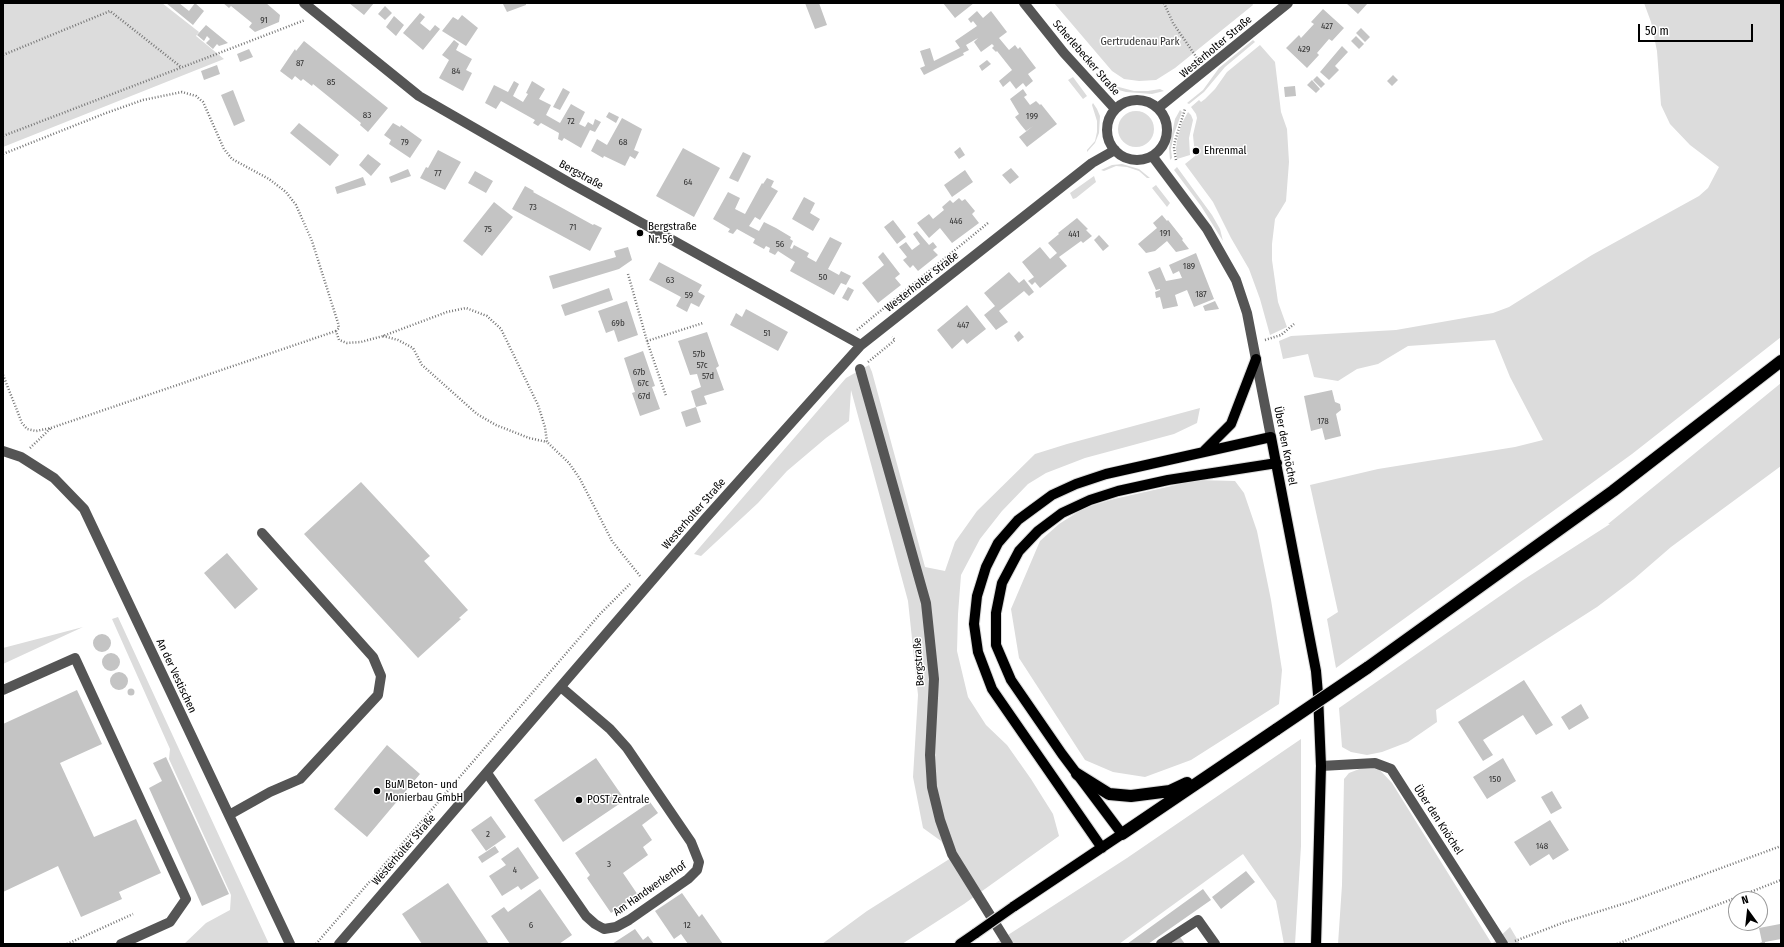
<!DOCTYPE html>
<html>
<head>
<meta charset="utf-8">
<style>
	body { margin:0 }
	#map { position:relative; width:1784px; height:947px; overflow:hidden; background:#fff; font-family:"Fira Sans Condensed",sans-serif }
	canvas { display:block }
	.frame { position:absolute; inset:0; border:4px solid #000; pointer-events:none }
	.north { position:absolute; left:1728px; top:891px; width:40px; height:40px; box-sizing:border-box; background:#fff; border:1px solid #999; border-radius:50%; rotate:345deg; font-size:11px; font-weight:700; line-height:16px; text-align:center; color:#000 }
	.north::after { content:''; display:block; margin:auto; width:14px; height:18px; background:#000; clip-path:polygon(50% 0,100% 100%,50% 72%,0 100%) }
	.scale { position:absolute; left:1638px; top:24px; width:115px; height:18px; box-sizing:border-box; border:2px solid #000; border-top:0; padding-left:5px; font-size:12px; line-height:14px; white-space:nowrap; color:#000; -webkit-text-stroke:3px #fff; paint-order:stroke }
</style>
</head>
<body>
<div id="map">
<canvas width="1784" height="947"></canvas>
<div class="frame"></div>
<div class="north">N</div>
<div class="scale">50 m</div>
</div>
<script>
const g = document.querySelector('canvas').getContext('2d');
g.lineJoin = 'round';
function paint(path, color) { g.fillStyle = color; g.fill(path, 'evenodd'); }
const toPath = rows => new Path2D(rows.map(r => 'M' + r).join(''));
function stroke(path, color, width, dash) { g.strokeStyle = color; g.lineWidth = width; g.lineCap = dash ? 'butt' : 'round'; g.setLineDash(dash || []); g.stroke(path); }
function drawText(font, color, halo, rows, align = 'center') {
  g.font = font + ' "Fira Sans Condensed",sans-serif'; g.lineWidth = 3; g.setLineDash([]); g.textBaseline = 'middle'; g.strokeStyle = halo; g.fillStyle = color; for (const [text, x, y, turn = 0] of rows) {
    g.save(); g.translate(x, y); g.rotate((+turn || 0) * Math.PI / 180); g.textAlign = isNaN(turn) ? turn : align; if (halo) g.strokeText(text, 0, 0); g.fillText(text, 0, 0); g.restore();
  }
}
paint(toPath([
	[3,3,162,3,199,32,196,36,224,59,3,147],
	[1054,3,1252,3,1253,5,1175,68,1156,80,1139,81,1124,79,1112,71],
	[1644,3,1781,3,1781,337,1632,454,1336,668,1327,619,1338,612,1310,485,1378,469,1515,447,1543,440,1510,377,1495,340,1408,346,1378,364,1357,369,1338,381,1314,377,1308,354,1283,359,1279,341,1291,336,1396,330,1493,313,1509,307,1592,255,1699,196,1708,188,1719,167,1690,145,1670,124,1661,105,1657,51,1651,22],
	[1253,40,1255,42,1225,67,1204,92,1189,104,1187,103,1203,90,1219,68],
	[1260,45,1275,62,1281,112,1287,129,1289,162,1286,201,1275,219,1272,244,1272,260,1278,302,1287,327,1270,335,1260,299,1249,269,1231,238,1213,202,1185,164,1195,156,1193,135,1197,118,1196,114,1191,107,1199,100,1201,102,1205,99,1215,89,1227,72],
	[1073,77,1087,96,1083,99,1068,80],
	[1115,86,1134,91,1148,91,1160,89,1164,91,1152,94,1126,92,1115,89,1113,87],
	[1093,103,1097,109,1100,116,1099,133,1095,143,1087,152,1087,150,1095,141,1097,132,1097,121,1092,105],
	[1180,110,1182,112,1174,134,1171,149,1172,158,1170,160,1169,148,1175,119],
	'1118 129a18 18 0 1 1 36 0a18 18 0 1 1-36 0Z',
	[1188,112,1191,115,1193,120,1189,138,1190,155,1177,159,1176,149,1177,140,1182,123],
	[1122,164,1139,169,1150,178,1147,178,1139,171,1127,167,1116,166,1104,171,1101,170,1112,165],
	[1177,167,1212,215,1220,229,1223,241,1201,206,1174,170],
	[1094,176,1096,182,1076,198,1073,199,1070,193],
	[1156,185,1170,203,1167,207,1152,188],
	[869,365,872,372,925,567,945,571,955,542,977,511,1035,454,1067,444,1200,408,1197,423,1174,434,1085,458,1046,473,1028,484,1002,511,980,539,961,575,958,614,957,651,968,697,986,725,1007,745,1031,779,1053,814,1059,836,964,904,902,944,822,944,867,911,951,858,941,841,923,828,913,777,918,695,908,601,851,390,849,421,826,438,787,471,758,503,701,556,694,554,846,378],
	[1781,383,1781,466,1671,547,1634,579,1597,607,1436,710,1437,722,1408,742,1382,752,1367,755,1351,752,1342,747,1339,708,1523,580,1610,524,1608,524],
	[1198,480,1235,481,1244,493,1257,531,1271,600,1282,670,1279,704,1191,760,1145,777,1113,772,1085,760,1019,658,1011,609,1040,541,1059,524,1084,508,1114,499],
	[118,617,269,944,184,944,206,923,230,910,231,895,169,759,170,749,112,619],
	[83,627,3,664,3,648],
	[1301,739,1301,846,1295,944,1284,944,1276,901,1243,854,1119,944,994,944,1127,858],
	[1367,766,1378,768,1392,783,1492,944,1510,927,1520,944,1338,944,1342,885,1344,779,1349,773]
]), '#dcdcdc');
paint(toPath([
	[166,3,179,3,189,11,195,3,204,11,193,25],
	[223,3,266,3,280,15,279,22,255,32,249,27,252,23,231,6,229,8],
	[349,3,374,3,364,15],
	[526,3,526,5,507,12,503,4],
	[805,3,819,3,827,25,815,29],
	[943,3,974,3,955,18],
	[1346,3,1368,3,1358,14],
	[385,6,392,13,385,20,378,14],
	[1323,9,1344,28,1332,41,1329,39,1317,53,1319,55,1307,68,1286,48,1299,35,1301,38,1314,24,1311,22],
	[977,11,983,18,991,11,1007,32,999,38,1009,50,1015,45,1018,49,1020,47,1036,68,1028,74,1033,81,1026,87,1023,83,1016,89,1010,81,1003,87,999,81,1012,70,997,51,996,52,992,48,994,46,992,44,981,52,974,42,978,38,966,45,969,50,963,53,964,55,924,75,920,68,925,66,920,51,930,48,934,61,960,48,955,41,977,26,973,21,971,23,968,19],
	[420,13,425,17,420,23,430,31,435,25,440,29,423,50,403,33],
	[462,15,478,28,466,46,442,31,453,17,458,20],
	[394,16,404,25,396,36,386,27],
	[206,25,228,43,219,46,217,44,213,49,206,43,210,39,207,36,204,41,197,35],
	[1361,28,1370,37,1365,42,1356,33],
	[1356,36,1364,44,1359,49,1351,41],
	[454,40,459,44,456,50,472,59,466,70,472,73,463,91,439,78,449,60,442,55],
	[304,41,388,108,368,132,360,125,361,123,313,84,312,86,303,79,301,81,295,76,292,80,280,71,295,49,296,51],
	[1342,46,1348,52,1335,66,1339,70,1329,80,1320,72],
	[249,49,253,57,240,62,237,54],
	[987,60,991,64,982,71,979,66],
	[217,65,220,74,204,80,201,71],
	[1393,75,1398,80,1392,86,1387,81],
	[1317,76,1325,84,1321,88,1313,80],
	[1312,80,1320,89,1316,93,1307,85],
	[514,81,519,84,513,96,523,102,528,94,526,93,532,81,545,89,539,99,551,105,546,115,560,123,571,104,585,112,579,124,585,127,588,122,593,125,595,119,601,122,595,132,590,130,581,148,564,138,562,141,558,139,559,133,541,123,538,126,533,123,535,120,501,101,496,109,485,103,494,85,508,92],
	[1295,86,1296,96,1285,97,1284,87],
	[563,88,570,92,560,110,553,107],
	[1023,89,1027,95,1024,97,1030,105,1036,101,1040,105,1041,104,1057,124,1027,147,1019,137,1033,126,1026,131,1021,125,1015,117,1019,114,1010,99],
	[233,90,245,121,234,126,221,95],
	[609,112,619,117,616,123,606,117],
	[622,118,642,129,634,150,639,152,635,159,630,156,625,166,604,156,603,158,591,151,597,139,607,145],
	[299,123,339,155,330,166,290,133],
	[393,123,400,127,401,125,422,140,410,158,389,144,391,140,384,135],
	[960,147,965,155,959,159,954,152],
	[683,148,720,168,694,217,656,196],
	[438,150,461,162,445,190,420,178,426,167,428,168],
	[743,152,751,156,738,182,729,178],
	[368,154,381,164,371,176,359,165],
	[1011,168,1019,177,1010,184,1002,175],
	[408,169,411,176,391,183,389,177],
	[965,170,973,182,952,197,944,185],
	[475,171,493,181,486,193,468,183],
	[363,177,366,185,337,194,335,187],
	[767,178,774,181,771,187,778,191,760,220,755,217,749,226,759,231,764,222,776,228,791,237,790,239,793,241,790,248,792,249,794,245,809,253,807,257,816,262,830,237,842,243,828,269,839,275,841,271,851,276,846,285,841,283,834,295,790,271,795,262,778,251,775,255,769,252,770,248,766,246,764,249,753,243,755,239,737,229,733,234,728,232,730,229,713,219,728,192,740,198,735,209,745,214,762,183,763,184],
	[525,186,534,191,533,192,555,204,593,225,594,224,602,228,590,251,512,209],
	[804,197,815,203,810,213,820,219,813,231,792,219],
	[959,198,962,201,965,199,975,211,972,214,979,223,952,243,940,228,929,238,917,223,929,214,933,219,944,210,942,207,950,200,953,203],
	[494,202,513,217,482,256,463,241],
	[1162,215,1167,221,1168,220,1183,239,1182,240,1189,249,1176,252,1167,241,1155,251,1146,253,1138,244,1157,228,1153,223],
	[1077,218,1088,229,1086,230,1092,236,1083,243,1081,241,1059,257,1067,266,1040,288,1035,282,1032,285,1028,281,1034,277,1022,262,1040,247,1050,259,1057,253,1048,243,1059,234,1058,233],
	[893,220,906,237,897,244,884,227],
	[917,231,929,245,933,242,937,247,933,250,938,255,918,271,913,265,910,268,903,260,907,257,899,247,906,242,912,250,920,244,913,234],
	[1099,235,1109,246,1103,251,1094,240],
	[628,247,632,260,619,269,553,289,549,276,616,257,614,251],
	[883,252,900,274,895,278,901,285,878,303,862,283,884,265,878,257],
	[1196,253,1214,299,1194,307,1187,290,1175,295,1178,306,1163,309,1160,297,1156,298,1155,292,1160,290,1160,289,1156,290,1148,272,1160,267,1166,281,1182,278,1179,271,1173,274,1169,265],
	[659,262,702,285,698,292,705,296,699,307,691,303,687,312,676,306,681,297,649,280],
	[1009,272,1019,283,1024,279,1034,292,1029,296,1024,291,999,311,1008,322,996,330,984,315,995,306,984,293],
	[848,287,854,290,848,301,842,298],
	[609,288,613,300,565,316,561,305],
	[627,301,638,335,618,342,614,330,606,333,598,311],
	[1215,301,1219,309,1205,311,1203,306],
	[967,305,986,329,967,344,963,339,952,349,937,330],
	[746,309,788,332,778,351,730,325,736,313,742,317],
	[1019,331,1024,337,1018,342,1014,336],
	[707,332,719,366,716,368,724,390,704,396,707,404,696,407,691,391,701,387,697,374,690,375,678,341],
	[643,351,655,386,652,387,660,409,640,416,632,393,635,392,624,358],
	[1332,390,1335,402,1340,404,1341,410,1336,414,1341,436,1325,440,1322,428,1311,431,1304,396],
	[696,407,701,422,686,427,681,412],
	[361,482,430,556,424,561,468,610,459,618,461,619,418,658,304,534],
	[227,553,258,589,235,609,204,573],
	'93 643a9 9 0 1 1 18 0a9 9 0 1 1-18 0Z',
	'102 662a9 9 0 1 1 18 0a9 9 0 1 1-18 0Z',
	'110 681a9 9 0 1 1 18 0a9 9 0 1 1-18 0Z',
	[1524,680,1553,725,1536,735,1523,715,1483,740,1493,755,1483,761,1458,722],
	'127.5 692a3.5 3.5 0 1 1 7 0a3.5 3.5 0 1 1-7 0Z',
	[77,690,102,744,60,763,94,837,136,819,161,873,119,892,122,899,81,917,58,866,3,892,3,724],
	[1581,704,1589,718,1569,730,1561,717],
	[387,745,420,774,367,837,334,809],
	[166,757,229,894,202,906,149,788,162,781,153,763],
	[596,758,625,800,563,842,534,800],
	[1503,758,1516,781,1487,799,1473,777],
	[1552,791,1562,808,1551,814,1541,797],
	[650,802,658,813,642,825,652,840,643,847,648,855,623,873,638,895,611,913,587,878,590,875,575,853],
	[491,816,506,837,486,851,471,830],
	[1550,820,1569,850,1553,860,1549,854,1530,866,1514,842],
	[495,846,499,852,482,863,478,857],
	[518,847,539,878,521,890,518,886,502,896,489,876,506,865,501,859],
	[1246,871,1255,882,1221,909,1212,897],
	[448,883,489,944,422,944,402,914],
	[540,889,572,935,559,944,510,944,491,916,504,907,508,912],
	[1203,889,1211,900,1148,944,1127,944],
	[682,893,699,917,702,914,723,944,688,944,681,934,674,939,655,911],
	[1780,924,1781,939,1765,942,1765,944,1757,944,1762,942,1759,928],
	[635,929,643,940,648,936,654,944,612,944],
	[1180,937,1185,944,1171,944]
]), '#c4c4c4');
const major = toPath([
	[1204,451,1231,424,1256,359],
	[1102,848,992,689,978,652,974,624,977,596,986,567,998,543,1018,520,1052,495,1076,484,1106,474,1271,437,1316,671,1318,694,1321,766,1316,944],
	[1013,907,1122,834,1062,754,1011,680,996,645,996,613,1002,583,1019,551,1038,531,1062,513,1090,500,1118,491,1168,480,1277,463],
	[960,944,976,933]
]);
const highway = toPath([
	[1367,668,1613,491,1781,361],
	[1077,774,1109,794,1131,796,1170,791,1187,783],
	[1122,834,1277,729]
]);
stroke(major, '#dbdbdb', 12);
stroke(highway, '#dbdbdb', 14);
stroke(toPath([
	[1164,3,1173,23,1197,58],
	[3,55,110,11,181,67],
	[3,136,305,20],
	[3,154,106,113,143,100,182,92,196,96,203,102,224,149,232,159,269,179,286,192,296,205,312,241,338,323,339,328,336,331,339,340,347,343,361,342,383,336,447,312,466,308,487,316,501,329,538,405,545,427,547,442,569,463,580,479,612,541,640,576],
	[1176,160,1174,148,1175,141,1185,109],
	[628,274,647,341,666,396],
	[857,330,988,223],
	[383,336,398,340,413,348,422,365,477,414,496,425,529,438,547,442],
	[1265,340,1281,335,1294,324],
	[647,341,703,323],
	[868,362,895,340,892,337],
	[3,375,22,423,27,429,36,431,51,428,336,331],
	[30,448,51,428],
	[1515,941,1565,922,1629,902,1781,846],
	[67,944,133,914],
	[316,944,600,614,630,584],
	[1617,944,1781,880]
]), '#777', 2.5, [1, 2]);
stroke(toPath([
	[304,3,419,96,570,183,861,345],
	[1024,3,1064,53,1115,109],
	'1107 130a30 30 0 1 1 60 0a30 30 0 1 1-60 0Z',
	[1158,108,1288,3],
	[1153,157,1207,229,1236,280,1247,313,1271,437],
	[860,369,926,603,934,679,930,755,932,787,940,820,952,854,1008,944],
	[3,451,21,457,54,478,84,509,290,944],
	[3,690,75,658,186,899,170,922,121,944],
	[1321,766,1375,763,1391,769,1503,944],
	[487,773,586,916,595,924,604,929,616,927,629,920,688,879,697,870,699,862,691,842,627,748,610,729,562,688],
	[229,815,270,792,300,779,378,695,381,676,373,657,262,533],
	[339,944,705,519,861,345,1092,163,1115,150],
	[1161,944,1198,920,1215,944]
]), '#555', 10);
stroke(major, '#000', 10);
stroke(highway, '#000', 12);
const majorBridge = toPath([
	[976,933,1013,907]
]);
const highwayBridge = toPath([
	[1277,729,1367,668]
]);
stroke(majorBridge, '#dbdbdb', 12, []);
stroke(highwayBridge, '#dbdbdb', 14, []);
stroke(majorBridge, '#000', 10);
stroke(highwayBridge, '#000', 12);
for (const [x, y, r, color] of [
	[1196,151,4,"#000"],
	[640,233,4,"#000"],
	[377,791,4,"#000"],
	[579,800,4,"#000"]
]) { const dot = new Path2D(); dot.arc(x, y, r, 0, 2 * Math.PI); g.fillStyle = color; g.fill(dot); stroke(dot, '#fff', 1.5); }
drawText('9px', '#313131', null, [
	["91",264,20],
	["427",1327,26],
	["429",1304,49],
	["87",300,63],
	["84",456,71],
	["85",331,82],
	["83",367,115],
	["199",1032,116],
	["72",571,121],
	["79",405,142],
	["68",623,142],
	["77",438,173],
	["64",688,182],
	["73",533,207],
	["446",956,221],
	["71",573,227],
	["75",488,229],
	["191",1165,233],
	["441",1074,234],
	["56",780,244],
	["189",1189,266],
	["50",823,277],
	["63",670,280],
	["187",1201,294],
	["59",689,295],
	["69b",618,323],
	["447",963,325],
	["51",767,333],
	["57b",699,354],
	["57c",702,365],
	["67b",639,372],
	["57d",708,376],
	["67c",643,383],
	["67d",644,396],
	["178",1323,421],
	["150",1495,779],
	["2",488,834],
	["148",1542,846],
	["3",609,864],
	["4",515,870],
	["6",531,925],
	["12",687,925]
]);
drawText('11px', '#333', '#fff', [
	["Gertrudenau Park",1140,42]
]);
drawText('11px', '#000', '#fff', [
	["Westerholter Straße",1216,47,-40],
	["Scherlebecker Straße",1086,58,49],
	["Bergstraße",581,175,29],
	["Westerholter Straße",922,282,-38],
	["Über den Knöchel",1285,446,79],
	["Westerholter Straße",694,514,-49],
	["Bergstraße",919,662,-94],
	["An der Vestischen",176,676,65],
	["Über den Knöchel",1438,820,57],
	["Westerholter Straße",404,850,-49],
	["Am Handwerkerhof",650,889,-35]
]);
drawText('11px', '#000', '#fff', [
	["Ehrenmal",1204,151],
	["Bergstraße",648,227],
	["Nr. 56",648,240],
	["BuM Beton- und",385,785],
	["Monierbau GmbH",385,798],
	["POST Zentrale",587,800]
], 'left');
</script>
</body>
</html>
